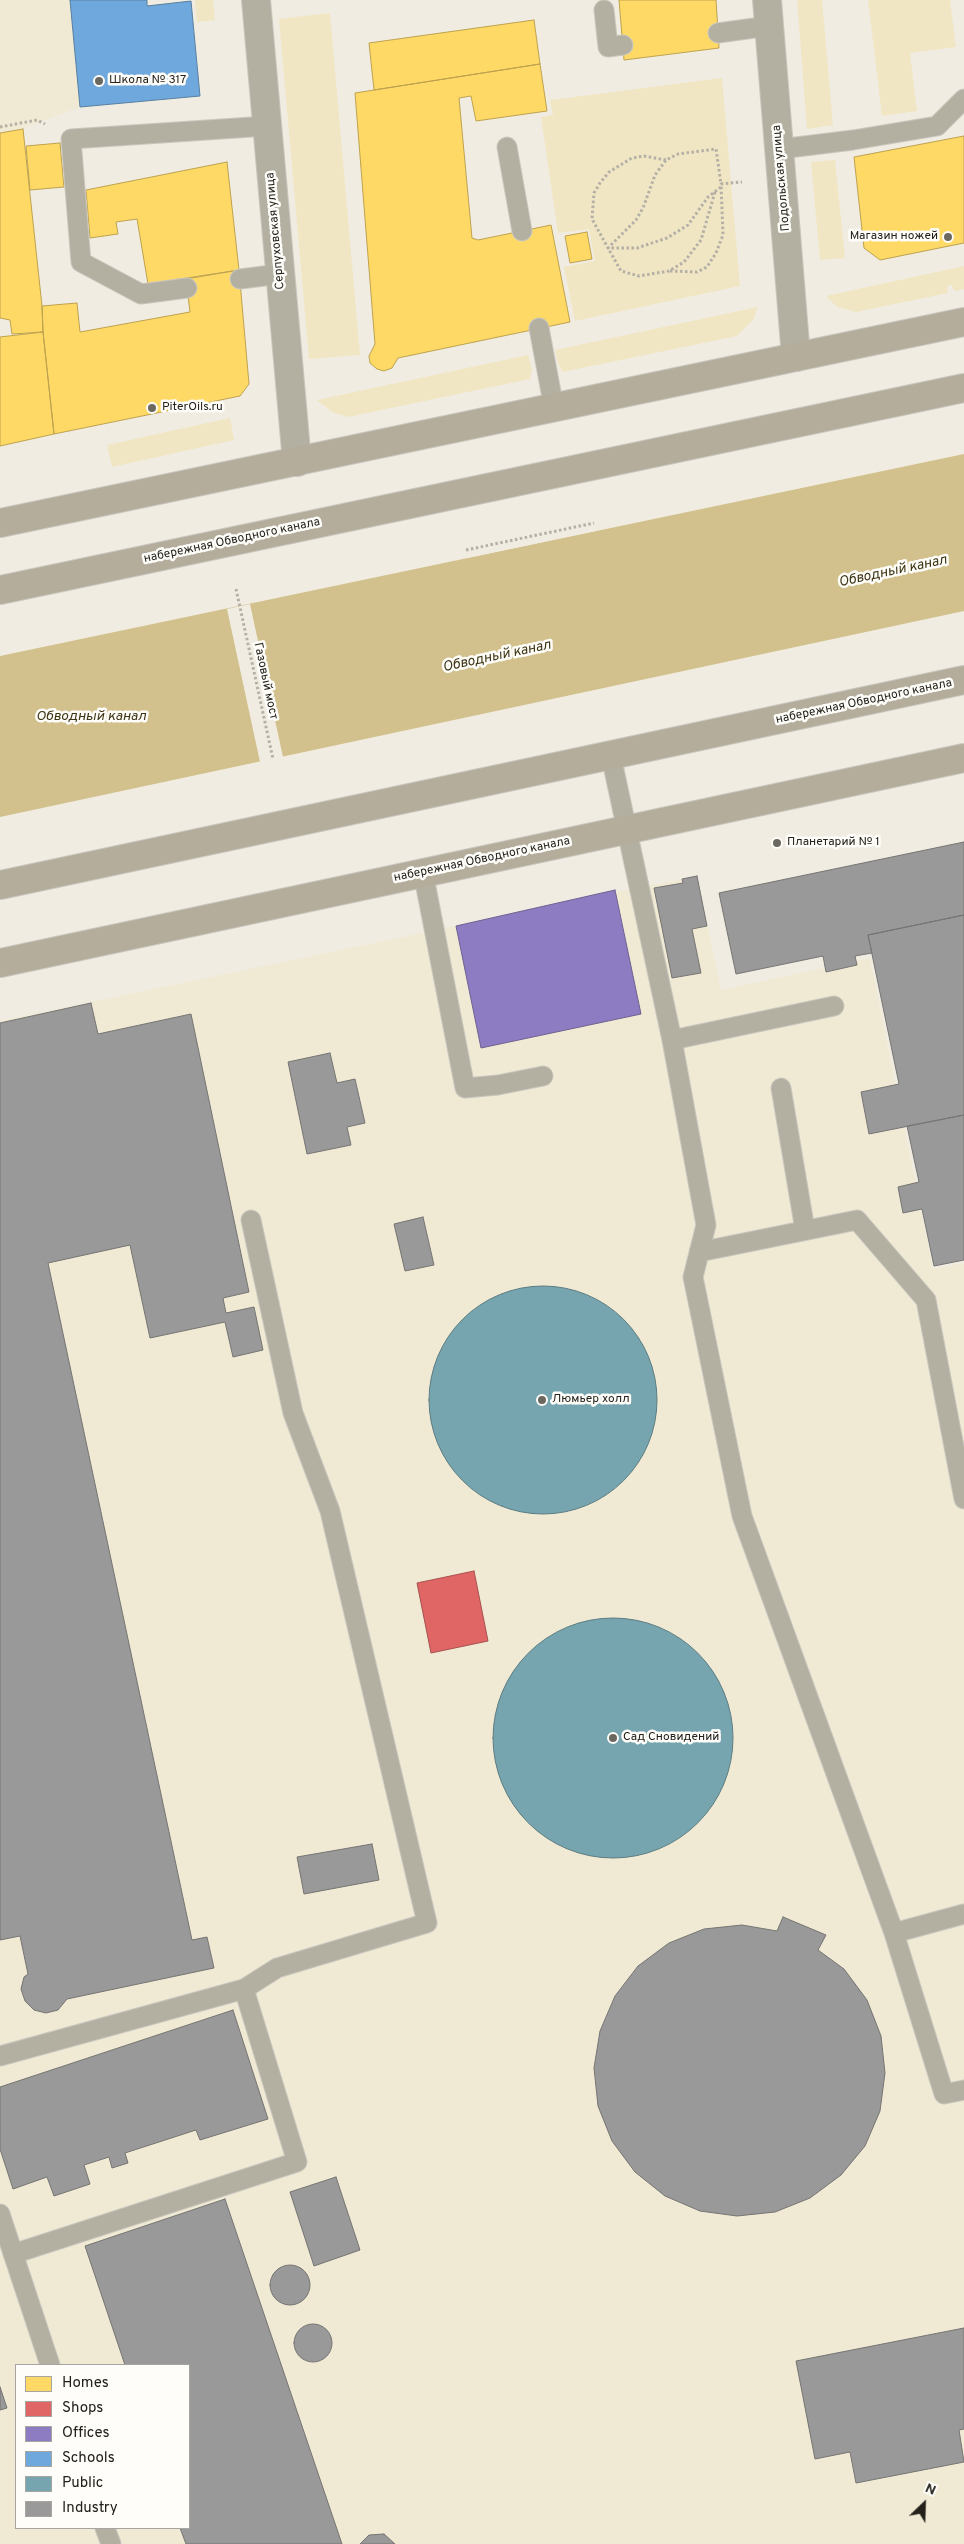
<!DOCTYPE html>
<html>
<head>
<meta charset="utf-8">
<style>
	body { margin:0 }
	#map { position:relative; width:964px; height:2544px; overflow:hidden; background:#f0ece1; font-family:Overpass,sans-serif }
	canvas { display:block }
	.legend { position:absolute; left:15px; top:2364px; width:175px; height:165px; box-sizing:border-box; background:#fefdf9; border:1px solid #a6a5a0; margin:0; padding:6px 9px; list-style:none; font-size:15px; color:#23211a }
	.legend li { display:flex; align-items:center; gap:10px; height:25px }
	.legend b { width:25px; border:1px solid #a6a5a0 }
	.north { position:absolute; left:899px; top:2479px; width:50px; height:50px; -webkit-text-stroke:4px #fefdf9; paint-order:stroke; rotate:24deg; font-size:14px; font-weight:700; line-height:20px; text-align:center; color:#23211a }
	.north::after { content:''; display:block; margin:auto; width:18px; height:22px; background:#23211a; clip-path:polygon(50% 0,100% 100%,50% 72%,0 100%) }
</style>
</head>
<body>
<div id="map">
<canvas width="964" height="2544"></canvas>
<ul class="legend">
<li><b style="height:14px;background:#ffd966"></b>Homes</li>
<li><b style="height:14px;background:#e06666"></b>Shops</li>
<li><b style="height:14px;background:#8e7cc3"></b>Offices</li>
<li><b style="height:14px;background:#6fa8dc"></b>Schools</li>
<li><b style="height:14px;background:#76a5af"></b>Public</li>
<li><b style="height:14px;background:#999"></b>Industry</li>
</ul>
<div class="north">N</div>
</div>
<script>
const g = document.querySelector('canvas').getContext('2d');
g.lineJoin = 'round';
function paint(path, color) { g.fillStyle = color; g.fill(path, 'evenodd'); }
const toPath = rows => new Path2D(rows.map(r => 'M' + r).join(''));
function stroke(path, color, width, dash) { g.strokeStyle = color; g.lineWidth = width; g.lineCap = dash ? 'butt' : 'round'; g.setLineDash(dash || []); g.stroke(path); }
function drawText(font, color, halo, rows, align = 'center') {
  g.font = font + ' Overpass,sans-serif'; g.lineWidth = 5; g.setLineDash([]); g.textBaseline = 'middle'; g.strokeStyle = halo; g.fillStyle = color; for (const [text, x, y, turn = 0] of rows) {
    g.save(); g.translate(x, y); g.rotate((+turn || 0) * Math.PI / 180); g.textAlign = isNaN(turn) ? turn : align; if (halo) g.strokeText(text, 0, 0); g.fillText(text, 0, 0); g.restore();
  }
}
paint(toPath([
	[0,0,148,0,148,5,190,1,200,96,80,107,26,127,0,132],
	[697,876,721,990,870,958,933,1269,964,1263,964,2544,0,2544,0,1021,456,926,615,890,616,892],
	[16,2365,189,2365,189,2528,16,2528]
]), '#f0ead5');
paint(toPath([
	[195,0,213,0,215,20,197,22],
	[797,0,822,0,833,125,807,129],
	[868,0,950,0,956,47,910,53,917,111,882,116],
	[330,13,360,355,309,359,279,19],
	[722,78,740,286,575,321,564,267,595,261,589,229,558,233,541,117,553,115,550,100],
	[835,160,845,258,820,260,811,162],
	[964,266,964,289,954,291,952,285,947,286,948,293,856,312,837,307,826,296],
	[758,307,753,320,737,336,563,372,558,364,555,350],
	[528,355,532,369,530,379,348,417,332,412,317,400],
	[230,418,234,440,112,467,107,445]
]), '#f1e6c4');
paint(toPath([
	[964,454,964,611,0,817,0,656]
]), '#d2c18c');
paint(toPath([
	[595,529,595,531,467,558,467,556],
	[250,604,283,757,260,762,227,609]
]), '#f0ece1');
const homes = toPath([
	[619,0,716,0,719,48,624,60,619,0],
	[534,20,540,64,374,90,369,43,534,20],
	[540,64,547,111,476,121,471,96,459,98,472,238,478,240,551,225,570,322,398,358,392,368,384,371,377,369,370,363,369,356,375,344,355,93,540,64],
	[23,129,42,306,43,332,12,334,10,320,0,318,0,133,23,129],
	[964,136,964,243,880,260,864,248,854,157,964,136],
	[60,143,64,187,30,190,26,146,60,143],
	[227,162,239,270,148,284,137,219,116,222,118,234,90,238,86,190,227,162],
	[587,232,592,259,570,263,565,236,587,232],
	[239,270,249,384,240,396,54,434,43,332,42,306,77,303,80,332,190,312,186,279,239,270],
	[43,332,54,434,0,446,0,337,43,332]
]);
paint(homes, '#ffd966');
stroke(homes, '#bda24f', 1);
const shops = toPath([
	[474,1571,488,1641,431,1653,417,1583,474,1571]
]);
paint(shops, '#e06666');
stroke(shops, '#a7514f', 1);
const offices = toPath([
	[615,890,641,1014,481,1048,456,926,615,890]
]);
paint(offices, '#8e7cc3');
stroke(offices, '#6e6190', 1);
const schools = toPath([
	[70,0,147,0,147,6,191,1,200,96,80,107,70,0]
]);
paint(schools, '#6fa8dc');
stroke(schools, '#5880a2', 1);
const public = toPath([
	'429 1400a114 114 0 1 1 228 0a114 114 0 1 1-228 0Z',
	'493 1738a120 120 0 1 1 240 0a120 120 0 1 1-240 0Z'
]);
paint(public, '#76a5af');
stroke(public, '#5d7d82', 1);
const industry = toPath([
	[964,842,964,915,868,935,872,953,855,956,857,965,826,972,823,956,736,974,719,893,964,842],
	[697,876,707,926,692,929,701,973,672,978,654,888,683,883,682,879,697,876],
	[964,915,964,1115,869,1134,861,1092,899,1084,868,935,964,915],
	[91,1003,98,1034,191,1014,249,1292,223,1298,226,1313,254,1307,263,1350,233,1357,225,1322,150,1338,130,1245,48,1263,192,1940,207,1937,214,1968,67,1999,58,2010,46,2013,34,2010,25,2001,21,1989,24,1977,28,1974,20,1936,0,1940,0,1023,91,1003],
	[330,1053,337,1083,355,1079,365,1123,347,1127,351,1145,307,1154,288,1062,330,1053],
	[964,1115,964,1260,934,1266,922,1209,903,1213,898,1187,919,1182,907,1126,964,1115],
	[423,1217,434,1265,405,1271,394,1224,423,1217],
	[372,1844,379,1880,304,1894,297,1857,372,1844],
	[783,1917,826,1935,818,1950,844,1969,867,2000,881,2036,885,2073,880,2111,865,2146,841,2175,810,2198,775,2212,737,2216,700,2211,665,2196,635,2172,612,2141,598,2106,594,2068,600,2031,615,1996,638,1966,669,1943,704,1929,742,1925,777,1931,783,1917],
	[233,2010,268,2119,200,2140,196,2130,125,2153,128,2163,112,2168,109,2157,84,2165,90,2184,54,2196,47,2177,13,2189,0,2149,0,2087,233,2010],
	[336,2177,360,2250,314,2266,290,2192,336,2177],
	[225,2199,342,2544,186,2544,180,2528,189,2528,189,2365,125,2365,85,2246,225,2199],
	'270 2285a20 20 0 1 1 40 0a20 20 0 1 1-40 0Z',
	'294 2343a19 19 0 1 1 38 0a19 19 0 1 1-38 0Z',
	[964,2328,964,2429,959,2430,964,2462,856,2483,850,2452,815,2459,796,2361,964,2328],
	[0,2387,7,2408,0,2410,0,2387],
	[384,2534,395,2544,360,2544,369,2535,384,2534]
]);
paint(industry, '#999');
stroke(industry, '#767573', 1);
const service = toPath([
	[604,10,608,47,623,45],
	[718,33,769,26],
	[507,147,522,231],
	[780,149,853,140,937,126,964,99],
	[240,279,280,274],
	[187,288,141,294,81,262,71,139,267,126],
	[539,328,554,408],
	[611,756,672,1040,706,1225,693,1277,742,1516,894,1933,944,2094,964,2090],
	[423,872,465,1088,498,1085,543,1076],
	[672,1040,834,1006],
	[781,1088,805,1230],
	[699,1252,857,1220,926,1300,964,1499],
	[894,1933,964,1914],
	[0,2056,244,1989,277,1968,427,1923,330,1511,293,1413,251,1220],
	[0,2214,50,2365],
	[13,2254,297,2162,244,1989],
	[105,2528,111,2544]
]);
const minor = toPath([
	[256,0,297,462],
	[767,0,796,357]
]);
const secondary = toPath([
	[0,523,964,322],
	[0,590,964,388],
	[0,885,964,680],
	[0,963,964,758]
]);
stroke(service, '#c9c7bf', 21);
stroke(minor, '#c9c7bf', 30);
stroke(secondary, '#c9c7bf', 30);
stroke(toPath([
	[0,127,37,120,45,124],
	[666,160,644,156,632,158,609,172,600,183,594,193,592,219,608,248,637,248,667,238,688,225,708,197,721,187],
	[715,192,701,240,684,262,669,271,639,276,621,271,608,248,636,220,643,208,655,175,666,160,678,154,716,149,721,184],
	[670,271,697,272,707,267,716,253,723,235,721,184,742,182],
	[466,550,594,523],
	[236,589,273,759]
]), '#b4b0a6', 3, [2.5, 2.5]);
stroke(service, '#b4b0a1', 19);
stroke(minor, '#b4b0a1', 28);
stroke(secondary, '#b4ad9c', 28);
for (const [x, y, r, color] of [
	[99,81,5,"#6b6860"],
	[948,237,5,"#6b6860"],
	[152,408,5,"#6b6860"],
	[777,843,5,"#6b6860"],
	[542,1400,5,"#6b6860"],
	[613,1738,5,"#6b6860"]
]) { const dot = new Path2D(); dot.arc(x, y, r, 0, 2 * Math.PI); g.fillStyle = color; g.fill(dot); stroke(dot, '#fefdf9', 2); }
drawText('12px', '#23211a', '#fefdf9', [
	["Школа № 317",109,81],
	["Магазин ножей",938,237,"right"],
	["PiterOils.ru",162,408],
	["Планетарий № 1",787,843],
	["Люмьер холл",552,1400],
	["Сад Сновидений",623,1738]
], 'left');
drawText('12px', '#23211a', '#fefdf9', [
	["Подольская улица",782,178,-95],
	["Серпуховская улица",276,231,-95],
	["набережная Обводного канала",232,541,-12],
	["Газовый мост",265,681,78],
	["набережная Обводного канала",864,702,-12],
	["набережная Обводного канала",482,860,-12]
]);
drawText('italic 14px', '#3d3413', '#fefdf9', [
	["Обводный канал",893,572,-12],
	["Обводный канал",497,657,-12],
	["Обводный канал",91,717]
]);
</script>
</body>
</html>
